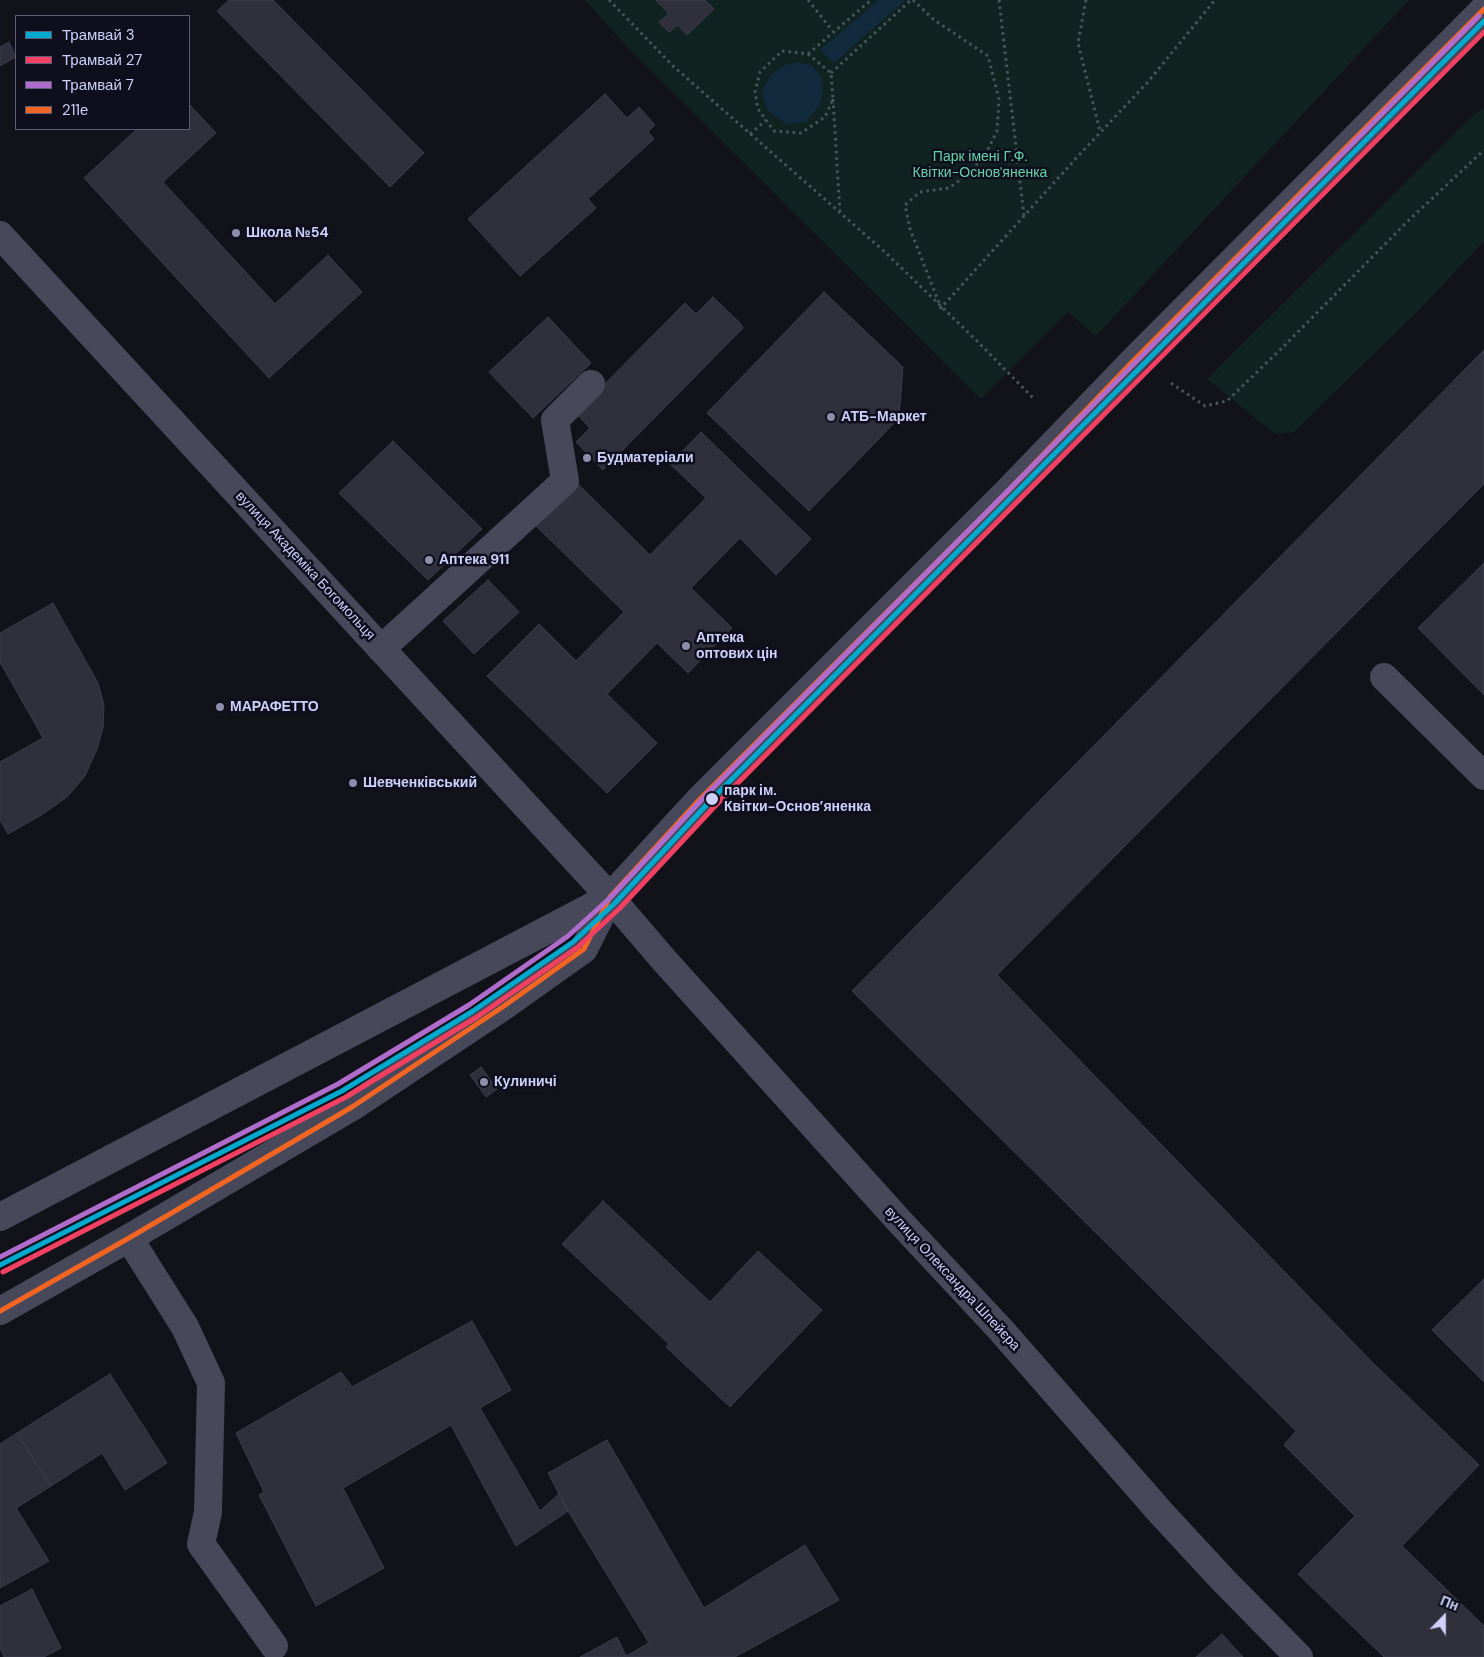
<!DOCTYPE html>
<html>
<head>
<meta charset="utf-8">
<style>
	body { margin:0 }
	#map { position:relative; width:1484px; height:1657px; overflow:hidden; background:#12121a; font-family:"DM Sans",sans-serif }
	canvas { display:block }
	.legend { position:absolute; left:15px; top:15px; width:175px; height:115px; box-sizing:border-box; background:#0e0e1d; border:1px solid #5b5c75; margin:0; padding:6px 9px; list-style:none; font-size:15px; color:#ced0fa }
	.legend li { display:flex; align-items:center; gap:10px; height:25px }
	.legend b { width:25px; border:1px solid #5b5c75 }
	.north { position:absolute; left:1419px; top:1592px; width:50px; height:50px; -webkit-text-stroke:4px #0e0e1d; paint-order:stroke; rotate:22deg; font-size:14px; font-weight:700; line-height:20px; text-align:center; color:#ced0fa }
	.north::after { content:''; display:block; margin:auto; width:18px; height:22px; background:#ced0fa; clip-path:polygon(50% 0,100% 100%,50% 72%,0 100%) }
</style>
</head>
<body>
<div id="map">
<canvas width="1484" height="1657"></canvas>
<ul class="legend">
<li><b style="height:6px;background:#00a9ce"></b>Трамвай 3</li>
<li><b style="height:6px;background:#f24062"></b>Трамвай 27</li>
<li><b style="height:6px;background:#b06ccc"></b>Трамвай 7</li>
<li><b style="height:6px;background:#f26522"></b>211е</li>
</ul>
<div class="north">Пн</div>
</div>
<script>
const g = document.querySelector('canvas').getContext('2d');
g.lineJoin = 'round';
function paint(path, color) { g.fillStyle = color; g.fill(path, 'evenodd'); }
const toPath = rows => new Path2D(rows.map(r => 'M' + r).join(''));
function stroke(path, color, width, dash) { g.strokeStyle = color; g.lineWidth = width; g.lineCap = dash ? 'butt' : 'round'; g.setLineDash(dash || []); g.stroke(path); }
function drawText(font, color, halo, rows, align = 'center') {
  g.font = font + ' "DM Sans",sans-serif'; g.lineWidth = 5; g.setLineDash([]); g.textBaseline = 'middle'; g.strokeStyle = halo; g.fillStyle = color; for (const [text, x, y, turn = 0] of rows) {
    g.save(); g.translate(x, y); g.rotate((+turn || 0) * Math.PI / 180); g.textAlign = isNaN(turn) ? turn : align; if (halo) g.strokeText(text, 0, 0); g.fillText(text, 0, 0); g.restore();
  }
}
paint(toPath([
	[585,0,1409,0,1096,336,1068,312,981,399,629,49],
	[1484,108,1484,241,1419,310,1294,432,1275,434,1207,379,1473,115]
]), '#112321');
paint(toPath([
	[879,0,905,0,834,63,820,50],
	[798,62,811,65,821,76,823,90,820,104,806,122,786,124,767,110,762,92,771,75,785,65]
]), '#122a3d');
const building = toPath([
	[229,0,273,0,424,153,390,187,217,11,229,0],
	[656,0,705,0,714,9,687,35,678,25,669,32,659,22,669,14,656,0],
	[9,42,16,57,0,66,0,47,9,42],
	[605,94,627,118,639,107,655,125,648,132,654,139,588,199,596,208,520,276,468,219,605,94],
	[189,104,216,133,163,182,275,304,328,255,362,292,269,378,84,178,137,129,189,129,189,104],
	[824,292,903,367,899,418,809,511,707,413,824,292],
	[713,297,740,323,743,328,603,470,576,442,590,428,576,413,685,303,696,314,713,297],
	[548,317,591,363,533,418,489,372,548,317],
	[1484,350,1484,484,997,975,1373,1363,1479,1465,1402,1546,1484,1626,1484,1657,1384,1657,1298,1574,1355,1516,1284,1445,1296,1431,852,991,1484,350],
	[701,432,811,539,776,575,740,538,691,588,732,628,688,673,657,643,607,694,657,743,607,793,487,676,539,624,576,661,624,612,530,520,571,477,650,555,706,498,670,464,701,432],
	[393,441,482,529,428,580,339,493,393,441],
	[1484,563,1484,695,1418,628,1484,563],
	[488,580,519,612,474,654,443,621,488,580],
	[53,603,98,683,104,705,103,728,97,749,85,776,67,797,43,814,8,834,0,820,0,762,43,738,0,662,0,633,53,603],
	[481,1067,497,1089,486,1097,470,1075,481,1067],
	[603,1201,710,1302,758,1251,822,1310,730,1407,666,1347,669,1344,562,1244,603,1201],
	[1484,1279,1484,1382,1432,1330,1484,1279],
	[472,1321,511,1390,480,1408,540,1511,560,1493,568,1511,516,1546,451,1425,343,1488,384,1568,316,1606,259,1495,264,1492,236,1433,341,1372,352,1387,472,1321],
	[110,1374,167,1463,125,1490,102,1453,51,1486,17,1433,110,1374],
	[17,1433,51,1486,16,1508,49,1561,0,1588,0,1444,17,1433],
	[607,1440,704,1608,805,1545,839,1600,735,1657,580,1657,617,1637,626,1656,649,1643,568,1511,548,1473,607,1440],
	[32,1589,61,1648,44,1657,4,1657,0,1648,0,1606,32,1589],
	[1222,1634,1243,1657,1196,1657,1222,1634]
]);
paint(building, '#302f3c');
stroke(building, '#3c3c4d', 1);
stroke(toPath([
	[609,0,673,66,886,253,978,342,1035,400],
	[808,0,831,29],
	[913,0,933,19,988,56,999,99,997,131,988,149,970,173,949,188,920,192,905,205,910,229,941,308,1079,155,1147,83,1215,0],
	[999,0,1024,216],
	[1086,0,1078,43,1100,131],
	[782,51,808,54,831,73,833,99,825,117,801,133,774,131,758,109,755,92,760,72,782,51],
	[808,54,871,0],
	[831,73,911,0],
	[833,99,840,213],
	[750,134,766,120],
	[1171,383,1205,406,1227,401,1283,347,1408,221,1484,150]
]), '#48565e', 3, [2.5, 4]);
stroke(toPath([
	[0,235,610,897,663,959,901,1223,1000,1329,1161,1513,1224,1581,1299,1657],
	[381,649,565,481,555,420,591,384],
	[1384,677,1484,776],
	[0,1217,610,897],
	[129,1238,185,1327,211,1383,208,1512,201,1544,274,1646],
	[0,1311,129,1238,352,1107,504,1006,584,949,610,897,699,800,1007,492,1138,356,1484,9]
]), '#474859', 28);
stroke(toPath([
	[0,1311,129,1238,352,1107,504,1006,584,949,610,897,699,800,1007,492,1138,356,1484,9]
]), '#f26522', 5);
stroke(toPath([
	[0,1265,342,1091,473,1011,573,942,615,903,712,799,1484,21]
]), '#00a9ce', 5);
stroke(toPath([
	[3,1272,346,1097,477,1017,578,947,620,908,717,804,1484,32]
]), '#f24062', 5);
stroke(toPath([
	[0,1257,338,1084,469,1005,568,936,610,898,707,794,1479,16]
]), '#b06ccc', 5);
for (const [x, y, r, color] of [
	[236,233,5,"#8c8eac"],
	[831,417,5,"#8c8eac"],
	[587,458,5,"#8c8eac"],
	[429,560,5,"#8c8eac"],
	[686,646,5,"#8c8eac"],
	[220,707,5,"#8c8eac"],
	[353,783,5,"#8c8eac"],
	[712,799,7,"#ced0fa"],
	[484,1082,5,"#8c8eac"]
]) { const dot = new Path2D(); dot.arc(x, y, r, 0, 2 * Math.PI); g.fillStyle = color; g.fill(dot); stroke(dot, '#0e0e1d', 2); }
drawText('14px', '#63d2a6', '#0e0e1d', [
	["Парк імені Г.Ф.",980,157],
	["Квітки-Основ'яненка",980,173]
]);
drawText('bold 14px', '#ced0fa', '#0e0e1d', [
	["Школа №54",246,233],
	["АТБ-Маркет",841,417],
	["Будматеріали",597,458],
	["Аптека 911",439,560],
	["Аптека",696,638],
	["оптових цін",696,654],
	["МАРАФЕТТО",230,707],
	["Шевченківський",363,783],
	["Кулиничі",494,1082]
], 'left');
drawText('14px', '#ced0fa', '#0e0e1d', [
	["вулиця Академіка Богомольця",305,566,47],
	["вулиця Олександра Шпейєра",952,1279,47]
]);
drawText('bold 14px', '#ced0fa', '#0e0e1d', [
	["парк ім.",724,791],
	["Квітки-Основ’яненка",724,807]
], 'left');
</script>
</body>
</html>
